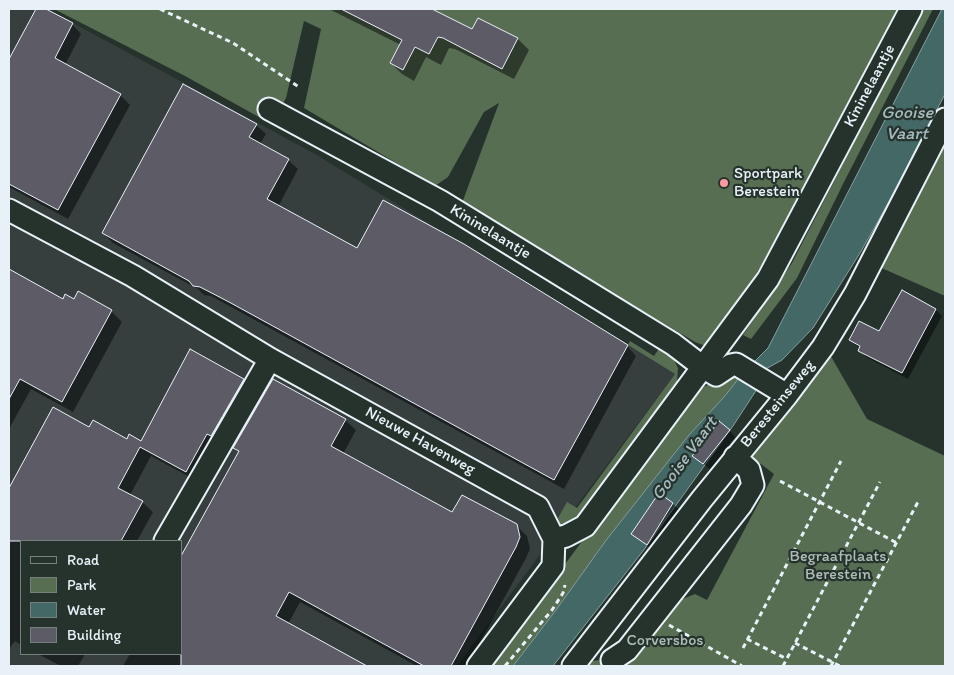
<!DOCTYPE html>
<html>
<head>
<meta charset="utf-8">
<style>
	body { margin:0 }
	#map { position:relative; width:954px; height:675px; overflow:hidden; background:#26332d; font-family:Itim,sans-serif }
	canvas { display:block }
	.frame { position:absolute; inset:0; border:10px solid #e8f1f8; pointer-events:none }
	.legend { position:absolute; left:20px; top:540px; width:162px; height:115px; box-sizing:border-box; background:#26332d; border:1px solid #747f7e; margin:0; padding:6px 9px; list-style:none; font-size:15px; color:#e8f1f8 }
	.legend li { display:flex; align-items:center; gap:10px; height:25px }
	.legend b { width:25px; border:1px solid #747f7e }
</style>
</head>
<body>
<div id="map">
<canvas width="954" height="675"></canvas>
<div class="frame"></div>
<ul class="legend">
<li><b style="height:6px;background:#26332d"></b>Road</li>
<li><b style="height:14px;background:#576e52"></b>Park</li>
<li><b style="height:14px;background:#436866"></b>Water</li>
<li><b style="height:14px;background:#5d5b66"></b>Building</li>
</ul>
</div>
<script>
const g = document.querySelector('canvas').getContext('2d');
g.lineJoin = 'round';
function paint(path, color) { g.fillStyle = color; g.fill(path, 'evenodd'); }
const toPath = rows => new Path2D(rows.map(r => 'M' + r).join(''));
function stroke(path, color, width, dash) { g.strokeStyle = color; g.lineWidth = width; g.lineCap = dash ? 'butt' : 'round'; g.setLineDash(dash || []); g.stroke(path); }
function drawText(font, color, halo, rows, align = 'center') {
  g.font = font + ' Itim,sans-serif'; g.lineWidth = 4.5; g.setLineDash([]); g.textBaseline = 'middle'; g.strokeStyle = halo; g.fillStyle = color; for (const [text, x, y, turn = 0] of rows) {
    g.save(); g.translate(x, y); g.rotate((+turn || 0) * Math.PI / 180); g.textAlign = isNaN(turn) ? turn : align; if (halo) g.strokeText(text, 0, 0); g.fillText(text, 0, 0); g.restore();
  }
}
paint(toPath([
	[9,9,47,9,315,154,675,374,457,666,9,666],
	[21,541,181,541,181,654,21,654]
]), '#363f3e');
paint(toPath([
	[54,9,900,9,769,253,711,348,695,342,462,203,499,103,484,112,448,177,435,186,304,108,321,29,304,21,286,98,273,123,266,121,185,76],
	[923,9,933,9,844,182,797,278,751,339,743,335,792,263],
	[945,136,945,296,877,266],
	[630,341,654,356,660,347,673,358,678,368,677,382,583,512,577,518,571,522,560,524,558,518,567,502,577,508,675,374,628,345],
	[829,353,867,419,945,456,945,666,580,666,583,662,618,658,658,609,695,594,707,600,774,474,753,458,751,446],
	[743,373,724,397,689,435,607,539,556,610,513,666,489,666,580,544,624,488,672,419,705,386]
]), '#576e52');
const water = toPath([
	[942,9,945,9,945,94,895,191,860,253,813,328,782,360,762,371,759,386,733,426,643,551,553,666,513,666,556,610,607,539,689,435,724,397,743,373,768,348,942,9]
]);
paint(water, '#436866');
stroke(water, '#859fa0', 1);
paint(toPath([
	[37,9,43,9,72,24,81,34,65,65,120,95,130,105,68,219,9,187,9,61],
	[329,9,429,9,473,31,479,19,518,39,529,50,514,79,455,49,449,48,441,65,426,57,414,81,402,74,391,63,401,45],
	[256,125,266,134,260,144,288,160,298,169,278,207,357,250,627,346,636,356,564,489,211,296,204,295,198,289,113,243,103,233],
	[9,271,63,300,75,300,111,311,122,322,73,412,31,389,9,429],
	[902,292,936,310,942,316,908,379,866,357,860,350,861,349,850,340,879,333],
	[243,380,254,390,197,481,151,456,130,495,142,502,153,512,137,541,21,541,21,645,15,641,9,649,9,486,11,487,89,428,127,440,141,442],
	[345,420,356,430,343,454,453,514,516,525,527,536,530,549,526,558,467,666,417,666,300,602,288,624,365,666,123,666,130,654,181,654,239,452,235,448],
	[729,430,735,437,710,469,694,456],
	[673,504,679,510,653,550,632,534],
	[38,654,85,654,78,666,61,666]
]), '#0007');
const building = toPath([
	[36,9,46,9,73,23,55,58,121,94,58,210,9,184,9,59,36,9],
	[341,9,432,9,472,29,478,18,518,38,502,69,443,38,438,37,429,54,415,47,403,70,390,63,402,40,341,9],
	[183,84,257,124,249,137,289,159,267,199,357,248,383,200,464,244,628,345,554,480,229,302,200,287,193,286,189,281,102,233,183,84],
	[9,269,63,299,65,294,74,299,78,291,112,310,62,402,20,379,9,399,9,269],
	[902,290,936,309,902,373,858,351,860,346,849,340,859,321,879,331,902,290],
	[190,349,244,379,211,436,207,434,186,472,140,447,118,488,143,501,121,541,9,541,9,488,53,407,89,427,93,420,127,439,129,434,141,441,190,349],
	[273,379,346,419,331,446,452,512,462,495,517,524,520,537,516,547,451,666,424,666,289,592,276,616,367,666,181,666,181,556,239,451,233,448,273,379],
	[719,421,730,430,703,464,692,456,719,421],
	[659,493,673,503,647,545,631,534,659,493]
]);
paint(building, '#5d5b66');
stroke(building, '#e8f1f8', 1);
const minor = toPath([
	[269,109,440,201,673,344,703,367,716,375,731,365,736,364,787,395],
	[9,210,133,276,270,359,538,507,554,539,553,566,478,666],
	[554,539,566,536,585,526,768,279,911,9],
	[165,541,270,359],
	[612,660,627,650,741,505,753,485,749,470,735,457],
	[573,666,702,499,787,395,823,347,855,294,945,119]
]);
stroke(minor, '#e8f1f8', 25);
stroke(toPath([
	[160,9,233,43,299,87],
	[780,481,897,543],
	[669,625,742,666],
	[747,639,787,659],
	[795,643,840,666],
	[743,648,841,461],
	[505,666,552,610,563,593,565,585],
	[783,666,880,482],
	[831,666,919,500]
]), '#e8f1f8', 3, [5, 4]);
stroke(minor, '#26332d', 21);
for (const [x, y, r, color] of [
	[724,183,5,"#ff9aa2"]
]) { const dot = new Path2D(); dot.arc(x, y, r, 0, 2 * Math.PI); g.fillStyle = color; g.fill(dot); stroke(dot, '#26332d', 2); }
drawText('16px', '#e8f1f8', '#26332d', [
	["Kininelaantje",870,86,-62],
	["Kininelaantje",490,232,31],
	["Beresteinseweg",778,404,-51],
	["Nieuwe Havenweg",420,441,29]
]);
drawText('16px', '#e8f1f8', '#26332d', [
	["Sportpark",734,174],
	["Berestein",734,192]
], 'left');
drawText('16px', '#aebdb6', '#26332d', [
	["Begraafplaats",838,557],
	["Berestein",838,575],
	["Corversbos",665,641]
]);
drawText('italic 18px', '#a6babe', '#26332d', [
	["Gooise",907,113],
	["Vaart",907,134],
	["Gooise Vaart",685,459,-54]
]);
</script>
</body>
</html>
